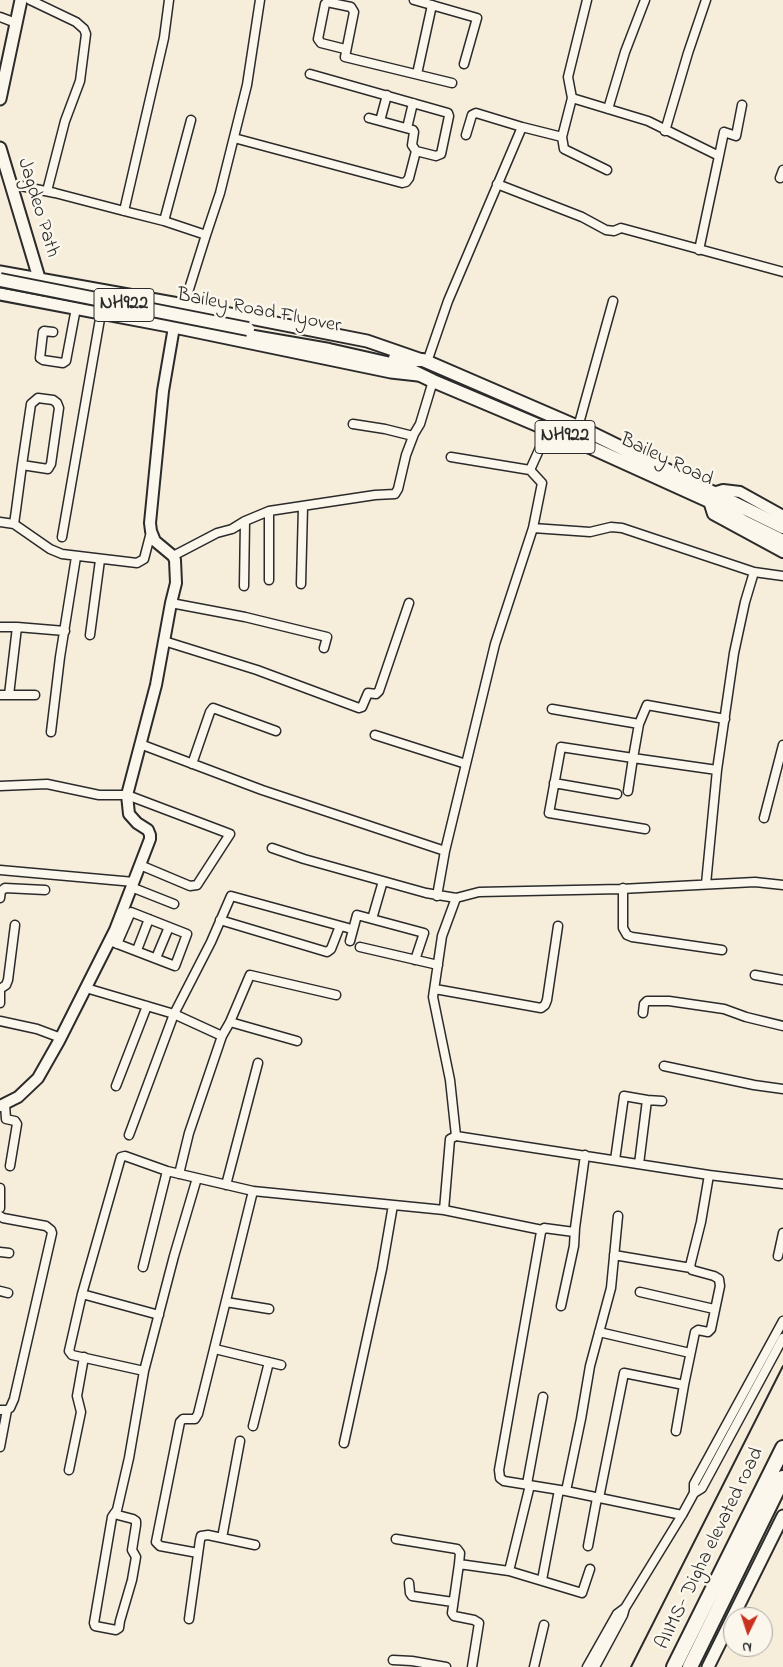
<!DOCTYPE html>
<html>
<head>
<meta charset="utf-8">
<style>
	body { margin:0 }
	#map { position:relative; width:783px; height:1667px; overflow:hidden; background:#f6eddb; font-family:"Indie Flower",sans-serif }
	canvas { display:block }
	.north { position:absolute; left:723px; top:1607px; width:50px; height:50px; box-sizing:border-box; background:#fbf7ec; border:1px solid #a8a59f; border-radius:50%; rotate:184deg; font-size:14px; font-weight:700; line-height:20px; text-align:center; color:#2b2b2b }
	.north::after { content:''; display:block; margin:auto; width:18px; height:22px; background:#c8321e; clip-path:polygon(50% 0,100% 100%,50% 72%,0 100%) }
</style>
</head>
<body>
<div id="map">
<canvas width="783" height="1667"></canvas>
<div class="north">N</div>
</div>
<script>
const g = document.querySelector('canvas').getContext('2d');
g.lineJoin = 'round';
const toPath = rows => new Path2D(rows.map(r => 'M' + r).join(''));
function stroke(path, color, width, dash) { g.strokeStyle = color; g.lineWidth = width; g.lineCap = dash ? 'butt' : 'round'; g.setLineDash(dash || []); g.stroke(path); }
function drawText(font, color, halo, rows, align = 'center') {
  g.font = font + ' "Indie Flower",sans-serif'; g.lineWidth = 5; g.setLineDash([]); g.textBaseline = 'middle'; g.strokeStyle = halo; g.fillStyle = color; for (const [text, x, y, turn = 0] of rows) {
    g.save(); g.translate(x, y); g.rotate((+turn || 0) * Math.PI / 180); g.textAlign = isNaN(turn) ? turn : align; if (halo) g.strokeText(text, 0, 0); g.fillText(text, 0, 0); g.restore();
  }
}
const minor = toPath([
	[30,0,76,22,84,29,86,34,80,81,65,121,47,191],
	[414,0,477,18,464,64],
	[587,0,568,77,572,98,648,121,719,156,724,132,736,136,742,105],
	[0,17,16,23],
	[345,49,321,43,318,39,325,4,327,2,351,7,354,12,345,57,452,83],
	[417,74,432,5],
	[608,109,625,52,645,0],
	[369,118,413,130,414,132,412,145,416,151],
	[380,121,387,95],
	[407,128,413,103],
	[665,131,688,53,706,0],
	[466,135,472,115,476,113,522,127],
	[562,137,564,149,607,170],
	[234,138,402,183,406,182,409,178,416,151,436,156,441,154,449,116,448,113,310,74],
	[780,178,783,170],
	[11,184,55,193,124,211,164,221,206,235],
	[497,184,582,217,606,230,614,231,621,228,783,272],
	[124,211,164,38,169,0],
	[164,221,191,120],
	[699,250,719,156],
	[184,305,206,235,220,193,247,85,260,0],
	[53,332,44,331,43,332,40,358,43,360,63,363,66,361,76,308],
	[427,362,448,301,522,127,562,137,572,98],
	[353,424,385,429,413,436],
	[578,427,613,301],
	[530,470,548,430],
	[269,511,269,580],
	[0,522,14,524,50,549,62,554,137,563,144,559,151,532],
	[14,524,16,510,22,465,31,404,38,398,53,400,57,403,59,408,51,464,48,469,22,465],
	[533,528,590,532,611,527,622,528,754,572,783,576],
	[62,537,101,313],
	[173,556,217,533,232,529,245,521,269,511,375,495,395,494,398,489,406,455,414,434,420,424,433,381],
	[301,584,303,507],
	[244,586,245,521],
	[171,603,245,617,327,637,324,648],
	[0,627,17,627,9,695],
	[17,627,65,631],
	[90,635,100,560],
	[164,641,257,670,359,708,362,707,368,693,376,694,379,691,409,603],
	[0,695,35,695],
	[552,709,639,724,633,758,561,747,549,813,645,829],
	[639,724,647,705,725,719],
	[51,732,60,657,76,557],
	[375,735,466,764],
	[140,744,262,790,445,851,495,644,533,528,542,483,530,470,451,457],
	[192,764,210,712,213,708,276,731],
	[717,770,734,653,745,602,754,572],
	[554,783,617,794],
	[0,786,47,784,99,795,127,795,230,834,197,885,190,886,140,865],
	[628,791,633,758,717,770,706,884],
	[764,818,783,745],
	[272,848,304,859,426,893,456,898,479,892,621,889,755,882,783,885],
	[0,870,134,882],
	[131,887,174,904],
	[623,888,623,928,627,935,632,937,722,950],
	[437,896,445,851],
	[0,898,1,891,5,888,45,890],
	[372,919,383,881],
	[220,920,327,952,331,949,340,926],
	[110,941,175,966,187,934,131,912,117,944],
	[350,941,357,915,424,933,415,960],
	[360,947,438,965],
	[137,950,149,919],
	[156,958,169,927],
	[755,975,783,980],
	[86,988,174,1014,129,1135],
	[0,989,6,985,8,980,15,925],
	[0,989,0,1003],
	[435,989,541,1008,545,1005,547,1000,558,926],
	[643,1013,644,1004,647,1001,669,1001,724,1009,746,1017,783,1026],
	[0,1021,37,1029,61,1038],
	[230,1022,297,1041],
	[222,1036,174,1014,211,942,231,896,348,928],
	[664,1066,754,1085,783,1089],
	[116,1086,147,1006],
	[647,1100,662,1101],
	[5,1104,6,1119,15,1121,17,1124,10,1166],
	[456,1136,450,1080,433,997,442,936,456,898],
	[615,1160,624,1096,647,1100,639,1164],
	[179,1174,189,1133,222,1036,230,1022,250,975,336,995],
	[226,1185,258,1063],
	[0,1188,0,1208],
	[444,1210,542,1230],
	[0,1216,3,1218,46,1226,51,1230,52,1233,14,1399,10,1408,7,1410,0,1410],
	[574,1232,544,1228,541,1232,499,1470,500,1478,504,1481,566,1491,682,1515],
	[0,1252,9,1253],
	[614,1255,691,1268],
	[778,1256,783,1233],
	[143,1267,167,1171],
	[0,1291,8,1293],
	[640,1292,714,1309],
	[82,1294,159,1315],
	[226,1302,269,1309],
	[561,1306,574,1246,575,1228,585,1155],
	[599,1332,690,1353],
	[215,1349,281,1365],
	[144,1371,72,1355,69,1351,82,1294,121,1157,125,1156,167,1171,253,1191,444,1210,450,1139,456,1136,709,1175,783,1184],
	[253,1426,269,1362],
	[676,1431,684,1385],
	[344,1443,382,1269,393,1205],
	[0,1447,7,1410],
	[69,1470,81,1412,77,1396,84,1357],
	[527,1484,543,1397],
	[566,1491,581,1419,590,1366,611,1288,618,1216],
	[694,1493,702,1488,783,1338],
	[599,1498,624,1373,684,1385,695,1332,698,1330,708,1332,711,1329,720,1286,719,1279,714,1276,692,1270,690,1266,701,1222,709,1175],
	[114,1514,133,1519,136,1521,136,1525,132,1550,136,1557,132,1580,120,1621,119,1628,116,1630,95,1626,94,1623,112,1517,114,1514,117,1510,129,1458,144,1371,174,1256,197,1178],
	[222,1538,240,1441],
	[396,1539,457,1549,460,1553,459,1564],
	[588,1546,597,1498],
	[198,1553,160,1546,156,1542,180,1422,183,1419,195,1419,198,1414,253,1191],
	[509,1571,530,1485],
	[542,1580,559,1490],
	[409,1583,410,1593,412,1596,453,1602],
	[625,1608,682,1515,694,1493,694,1484,783,1321],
	[189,1619,200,1540,201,1536,208,1535,255,1545],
	[393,1660,412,1661,446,1667],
	[472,1667,479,1623,474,1620,454,1616,452,1613,459,1564,509,1571,582,1593,590,1569],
	[534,1667,544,1625],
	[587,1667,617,1614,625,1608,623,1615,595,1667]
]);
const tertiary = toPath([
	[713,493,723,490,740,492,783,516],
	[709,501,713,514,783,552],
	[0,1106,18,1097,38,1078,59,1041,115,930,150,839,150,835,148,830,137,823,129,814,127,795,156,685,171,603,176,583,175,560,173,556,155,541,151,531,150,523,163,391,174,327,178,320]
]);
const secondary = toPath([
	[0,99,21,0],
	[0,148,39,278],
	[0,272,184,305,367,341,419,359],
	[0,294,174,327,391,372,418,375],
	[708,1667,783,1516]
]);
const trunk = toPath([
	[248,336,329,350,404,367,433,381,592,448,709,501,744,522,783,541],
	[395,358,406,360,423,360,585,430,783,527]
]);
const motorway = toPath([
	[674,1667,783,1448],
	[690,1667,783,1478]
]);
stroke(minor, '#2b2b2b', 11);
stroke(tertiary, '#2b2b2b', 14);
stroke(secondary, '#2b2b2b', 15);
stroke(trunk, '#2b2b2b', 16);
stroke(motorway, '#2b2b2b', 18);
stroke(minor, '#fbf7ec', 8);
stroke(tertiary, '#fbf7ec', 10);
stroke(secondary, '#fbf7ec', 11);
stroke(trunk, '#fbf7ec', 12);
stroke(motorway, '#fbf7ec', 14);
stroke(toPath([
	[631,1667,783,1366]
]), '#2b2b2b', 2);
const trunkBridge = toPath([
	[0,280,248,329]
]);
stroke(trunkBridge, '#2b2b2b', 16, []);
stroke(trunkBridge, '#fbf7ec', 12);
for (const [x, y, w] of [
	[124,305,60],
	[565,437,60]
]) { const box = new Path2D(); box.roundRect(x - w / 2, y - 16.5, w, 33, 4); g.fillStyle = '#fbf7ec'; g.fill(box); stroke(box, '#2b2b2b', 1); }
drawText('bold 19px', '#2b2b2b', null, [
	["NH922",124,305],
	["NH922",565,437]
]);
drawText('20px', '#2b2b2b', '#fbf7ec', [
	["Jagdeo Path",37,208,73],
	["Bailey Road Flyover",259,312,11],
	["Bailey Road",666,461,25],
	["AIIMS- Digha elevated road",711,1549,-64]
]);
</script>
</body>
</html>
